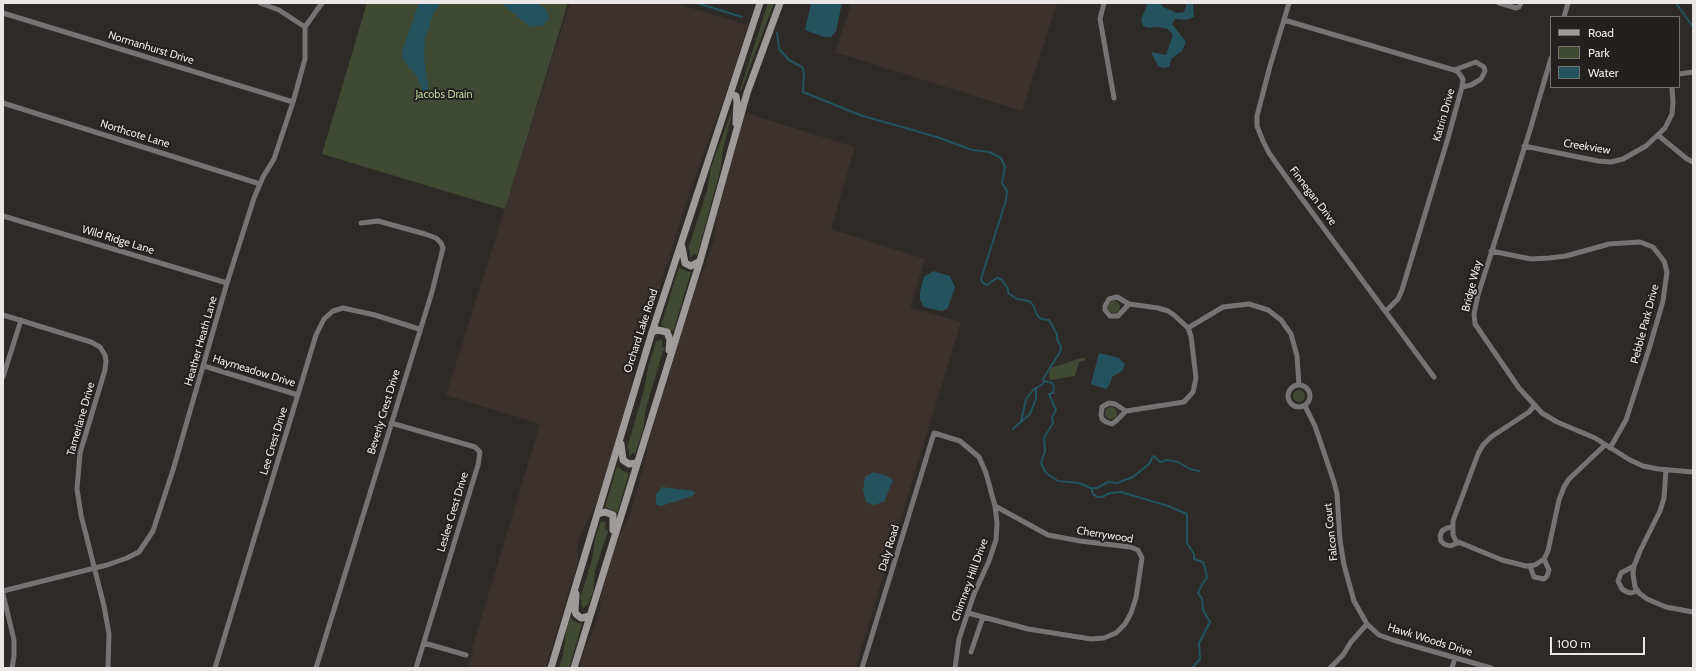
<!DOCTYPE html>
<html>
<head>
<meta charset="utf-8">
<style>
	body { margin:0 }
	#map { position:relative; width:1696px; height:671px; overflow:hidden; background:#2e2a28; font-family:Cabin,sans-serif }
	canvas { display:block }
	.frame { position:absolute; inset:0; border:4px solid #eae7e6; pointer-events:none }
	.legend { position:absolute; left:1550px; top:16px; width:130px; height:72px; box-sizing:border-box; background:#24201f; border:1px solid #73706f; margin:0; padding:5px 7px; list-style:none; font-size:12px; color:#eae7e6 }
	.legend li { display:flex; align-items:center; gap:8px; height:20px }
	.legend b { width:20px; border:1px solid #73706f }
	.scale { position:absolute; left:1550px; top:637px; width:95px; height:18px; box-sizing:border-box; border:2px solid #eae7e6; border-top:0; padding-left:5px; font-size:12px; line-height:14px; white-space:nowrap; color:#eae7e6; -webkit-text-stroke:3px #24201f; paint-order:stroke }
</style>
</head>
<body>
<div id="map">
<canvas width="1696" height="671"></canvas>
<div class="frame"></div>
<ul class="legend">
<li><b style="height:5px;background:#9f9b9b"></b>Road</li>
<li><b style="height:11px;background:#404932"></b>Park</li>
<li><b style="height:11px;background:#25535d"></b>Water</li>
</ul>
<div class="scale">100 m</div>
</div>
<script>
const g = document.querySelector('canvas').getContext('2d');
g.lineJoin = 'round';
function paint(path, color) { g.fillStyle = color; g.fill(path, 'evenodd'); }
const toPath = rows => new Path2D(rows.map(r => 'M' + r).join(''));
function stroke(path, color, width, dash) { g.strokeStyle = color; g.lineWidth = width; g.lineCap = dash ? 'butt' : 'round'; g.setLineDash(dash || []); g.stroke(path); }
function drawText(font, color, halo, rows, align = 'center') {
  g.font = font + ' Cabin,sans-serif'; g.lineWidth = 4; g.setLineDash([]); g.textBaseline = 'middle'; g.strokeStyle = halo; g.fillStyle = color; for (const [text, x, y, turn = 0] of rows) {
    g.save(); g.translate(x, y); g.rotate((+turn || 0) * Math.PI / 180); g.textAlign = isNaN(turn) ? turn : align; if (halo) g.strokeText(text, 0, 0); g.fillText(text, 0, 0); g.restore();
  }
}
paint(toPath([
	[570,3,674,3,748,25,729,84,686,202,634,370,625,411,596,505,582,531,578,543,578,563,545,668,468,668,474,650,472,649,540,424,446,395],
	[852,3,1057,3,1022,111,835,52],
	[745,113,855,147,831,229,925,259,910,308,961,322,855,668,579,668,585,648,594,628,601,607,600,599,612,557,619,537,630,515,646,458,647,447,696,286,705,267,715,237,716,220]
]), '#3c322d');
paint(toPath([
	[367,3,568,3,505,209,322,154],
	[768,3,774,3,741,91,740,90],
	[734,105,723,150,720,171,710,208,697,255,694,254,691,258,690,257,690,250,688,249,707,191,711,167],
	[679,267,685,271,691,272,673,332,661,325],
	'1108 307a6 6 0 1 1 12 0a6 6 0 1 1-12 0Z',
	[660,339,662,341,662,347,664,348,646,408,643,430,635,454,632,453,629,457,629,449,627,448,644,390,648,368,656,341,658,342],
	[1081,358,1085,358,1085,360,1079,362,1075,376,1050,380,1049,373,1051,368],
	'1293 396a6 6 0 1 1 12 0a6 6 0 1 1-12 0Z',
	'1105 413a6 6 0 1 1 12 0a6 6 0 1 1-12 0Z',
	[617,466,625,472,629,473,617,513,605,507],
	[601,521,606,522,605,529,608,531,595,571,593,592,588,605,586,605,583,609,581,604,582,600,580,599,592,560,595,539],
	[570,618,575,622,582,624,569,668,559,668,563,655,566,633]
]), '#404932');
paint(toPath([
	[419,3,441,3,433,14,425,40,424,58,429,90,425,95,422,90,415,73,409,68,403,59,402,51],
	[501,3,538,3,547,10,549,19,543,26,530,27],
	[811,3,842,3,836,31,831,37,824,37,805,30],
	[1148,3,1160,3,1163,7,1177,13,1184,12,1187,3,1193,3,1193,5,1194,17,1187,20,1175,19,1172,24,1186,42,1182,51,1172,58,1169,67,1164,68,1158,66,1151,52,1166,55,1173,35,1168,29,1158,27,1149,28,1143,26,1141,19],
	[933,271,950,276,955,287,948,308,942,311,924,307,920,300,920,292,924,277],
	[1099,353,1119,358,1125,364,1122,371,1112,377,1110,384,1106,389,1091,384],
	[874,472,887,476,893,480,884,502,873,505,866,502,863,490,865,477],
	[662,487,694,491,695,494,692,496,661,506,657,505,656,503,656,495]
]), '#25535d');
stroke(toPath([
	[697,3,742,17],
	[1676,3,1693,27],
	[777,33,779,49,789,60,802,67,804,73,803,92,860,115,937,137,972,150,989,152,1001,158,1005,167,1002,183,1007,191,1006,200,981,279,983,283,987,285,995,279,998,278,1002,280,1008,289,1008,293,1017,299,1029,301,1033,305,1037,315,1041,319,1049,320,1057,334,1057,339,1061,347,1060,352,1043,379,1044,381,1052,383,1054,386,1053,393,1049,394,1056,410,1052,417,1053,423,1044,438,1045,451,1041,463,1046,473,1058,481,1079,483,1091,488,1097,488,1108,482,1117,483,1133,477,1149,464,1152,458,1154,456,1160,462,1167,460,1178,462,1190,469,1199,471],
	[1021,422,1026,399,1034,389,1043,384,1044,381],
	[1013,429,1030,414,1036,399,1036,388],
	[1091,488,1093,494,1097,497,1102,497,1110,493,1121,492,1168,506,1187,514,1187,543,1194,554,1194,559,1203,562,1205,567,1207,578,1201,586,1198,593,1202,599,1203,610,1210,622,1199,643,1200,659,1192,668]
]), '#25535d', 2);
stroke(toPath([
	[260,3,279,10,305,27],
	[1104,3,1100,19,1114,98],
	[1289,3,1270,66,1257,116,1257,126,1263,141,1269,153,1291,184,1434,377],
	[1499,3,1516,8,1519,7,1521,3],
	[3,13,293,102],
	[1564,17,1568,3],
	[1284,20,1454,70,1458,72,1463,79,1462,87,1448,138,1402,290,1398,299,1386,311],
	[1551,58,1530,130,1478,295,1474,314,1475,324,1519,388,1542,413,1557,422,1595,438,1630,460,1643,466,1658,469,1693,472],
	[1454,70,1476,62,1484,67,1485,71,1481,79,1471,85,1462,87],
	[1679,74,1693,72],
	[3,103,260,184],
	[1659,136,1687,159,1693,162],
	[1524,146,1598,161,1611,162,1623,159,1646,146,1665,128,1672,114,1673,103,1672,87],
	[3,216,227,283],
	[1491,251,1531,259,1549,258,1566,256,1609,244,1640,242,1653,247,1664,261,1667,272,1663,301,1649,349,1626,420,1610,448],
	[3,315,91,342,100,347,105,355,106,361,105,370,80,453,77,489,81,515,104,606,109,634,108,668],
	[1188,328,1223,307,1249,304,1268,310,1281,320,1291,334,1297,356,1299,385],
	[204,366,298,395],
	[3,377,21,320],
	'1288 396a11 11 0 1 1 22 0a11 11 0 1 1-22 0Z',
	[1535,405,1529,412,1491,437,1483,445,1478,454,1453,521,1453,535,1456,541,1502,560,1526,566,1535,565,1544,559,1548,551,1559,500,1564,487,1569,479,1605,445],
	[1305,406,1315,426,1334,482,1337,494,1340,540,1344,565,1354,601,1367,624,1379,635,1393,640,1491,668],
	[1126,411,1116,421,1112,424,1106,422,1102,419,1101,415,1102,407,1109,403,1115,404,1126,411,1184,402,1193,392,1196,378,1191,336,1188,328,1174,315,1168,311,1158,308,1129,304,1117,297,1109,299,1105,306,1105,310,1110,316,1118,316,1129,304],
	[391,423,475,447,480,452,478,465,416,668],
	[1666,470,1664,498,1660,511,1640,551,1634,566,1633,574,1635,587,1639,593,1647,599,1666,607,1693,612],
	[1453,527,1447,528,1442,531,1440,536,1441,541,1444,544,1450,546,1458,543],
	[1530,566,1534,577,1544,579,1547,576,1549,570,1544,559],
	[1634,566,1621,573,1618,581,1622,589,1627,592,1631,593,1637,591],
	[3,591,107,565,127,558,139,552,153,531,173,470,227,283,254,198,263,177,274,159,293,102,305,59,305,27,322,3],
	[3,594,14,640,14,656,12,668],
	[968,613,1028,629,1091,639,1104,638,1116,633,1125,624,1131,613,1136,598,1142,558,1138,550,1130,547,1080,541,1048,535,995,506],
	[424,643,466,655],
	[971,652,983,617],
	[215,668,316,335,324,319,333,311,343,308,375,315,419,329],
	[316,668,432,292,443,248,441,243,436,238,425,234,378,221,361,223],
	[862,668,934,433,960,441,979,457,986,473,995,506,997,523,996,540,989,561,974,594,959,639,955,668],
	[1330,668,1343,655,1351,642,1367,624],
	[1452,668,1455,658]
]), '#757373', 5);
stroke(toPath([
	[731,94,736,96,737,102,736,123],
	[682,247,685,263,691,266,700,261],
	[652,332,658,330,667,332,670,340,669,350],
	[621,444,623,460,629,464,637,463],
	[598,514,605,512,613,515,613,530],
	[576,594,575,611,576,614,581,618,590,616],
	[551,668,652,332,760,3],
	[574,668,700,261,747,93,780,3]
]), '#9f9b9b', 7);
drawText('11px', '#eae7e6', '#24201f', [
	["Normanhurst Drive",151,48,17],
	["Katrin Drive",1444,115,-74],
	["Northcote Lane",135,134,17],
	["Creekview",1587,147,9],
	["Finnegan Drive",1313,196,53],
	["Wild Ridge Lane",118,240,17],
	["Bridge Way",1472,286,-76],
	["Pebble Park Drive",1645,324,-75],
	["Orchard Lake Road",641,331,-72],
	["Heather Heath Lane",201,341,-74],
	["Haymeadow Drive",254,371,17],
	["Beverly Crest Drive",384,412,-73],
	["Tamerlane Drive",81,419,-74],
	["Lee Crest Drive",274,441,-73],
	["Leslee Crest Drive",453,512,-73],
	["Falcon Court",1331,532,-96],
	["Cherrywood",1105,535,9],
	["Daly Road",889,548,-73],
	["Chimney Hill Drive",970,580,-70],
	["Hawk Woods Drive",1430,640,17]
]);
drawText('11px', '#bad298', '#24201f', [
	["Jacobs Drain",444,95]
]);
</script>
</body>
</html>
